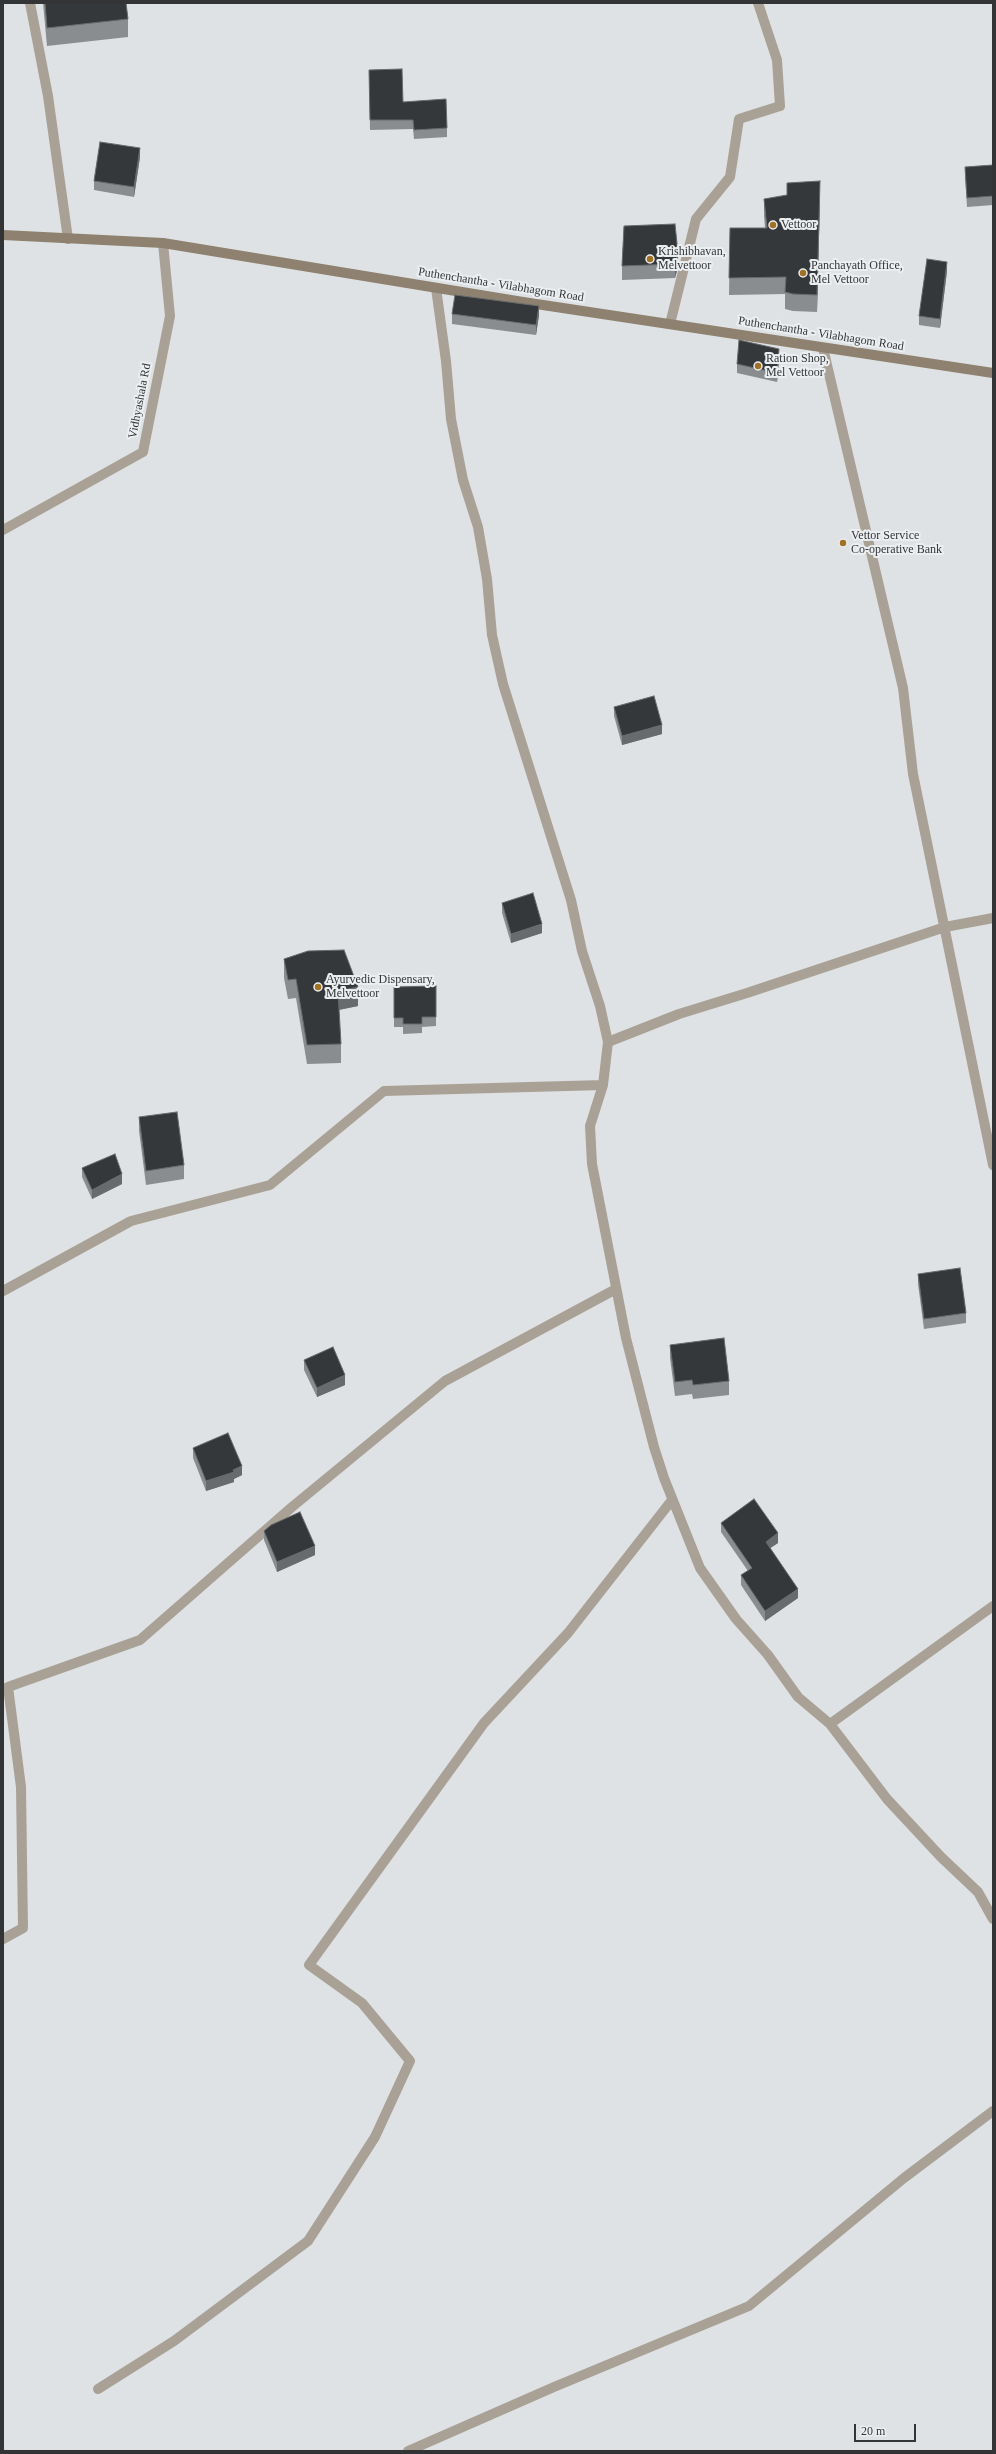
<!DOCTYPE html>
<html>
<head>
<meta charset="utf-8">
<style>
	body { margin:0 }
	#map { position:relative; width:996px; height:2454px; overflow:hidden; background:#dfe2e4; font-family:"Times New Roman",serif }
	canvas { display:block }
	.frame { position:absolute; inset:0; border:4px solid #333435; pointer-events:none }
	.scale { position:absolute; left:854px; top:2424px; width:62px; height:18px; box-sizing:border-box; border:2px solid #333435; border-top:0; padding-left:5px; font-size:12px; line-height:14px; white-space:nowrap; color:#333435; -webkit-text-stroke:3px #eceff2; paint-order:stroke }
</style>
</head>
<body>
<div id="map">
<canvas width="996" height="2454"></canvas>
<div class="frame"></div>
<div class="scale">20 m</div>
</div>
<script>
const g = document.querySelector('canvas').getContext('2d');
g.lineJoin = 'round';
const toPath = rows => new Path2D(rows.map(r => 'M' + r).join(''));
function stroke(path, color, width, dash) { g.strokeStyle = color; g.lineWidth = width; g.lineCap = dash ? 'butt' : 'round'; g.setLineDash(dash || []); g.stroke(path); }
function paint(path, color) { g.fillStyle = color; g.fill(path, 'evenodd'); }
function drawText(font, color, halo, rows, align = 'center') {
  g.font = font + ' "Times New Roman",serif'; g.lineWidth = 4; g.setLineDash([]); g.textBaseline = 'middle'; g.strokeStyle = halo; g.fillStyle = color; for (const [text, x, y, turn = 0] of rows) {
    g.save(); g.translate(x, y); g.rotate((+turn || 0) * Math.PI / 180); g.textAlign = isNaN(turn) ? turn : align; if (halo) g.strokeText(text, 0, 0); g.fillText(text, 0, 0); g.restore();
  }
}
stroke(toPath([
	[30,3,48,96,68,239],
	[436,288,446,361,451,419,463,480,478,527,487,579,492,635,503,684,571,900,582,951,600,1006,608,1042,603,1085,590,1126,592,1164,626,1338,654,1447,664,1478,700,1568,736,1619,768,1655,798,1697,830,1724,887,1799,941,1857,978,1892,993,1919],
	[670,324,696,219,730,177,739,119,780,106,777,60,758,3],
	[823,348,903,688,913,774,993,1165],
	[3,530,143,452,170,316,163,243],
	[608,1042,679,1014,747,993,945,927,993,918],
	[3,1291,131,1221,270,1185,384,1091,603,1085],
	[830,1724,993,1606],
	[3,1939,23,1928,21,1787,8,1687,140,1640,292,1507,445,1381,616,1289],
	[98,2389,174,2341,308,2241,375,2137,410,2061,362,2003,309,1965,484,1723,568,1633,672,1500],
	[408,2451,554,2387,749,2306,904,2178,993,2111]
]), '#a9a195', 10);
stroke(toPath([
	[3,235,163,243,523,302,993,373]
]), '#8e816f', 10);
paint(toPath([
	[43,3,126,3,128,19,128,37,47,46],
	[369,70,403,102,447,128,447,137,414,139,413,129,370,130],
	[140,157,134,197,94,190,94,181],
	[993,165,993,205,967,207,965,176,965,167],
	[820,198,817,312,793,311,785,309,785,294,729,295,730,228,765,228,764,216,764,199],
	[624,226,678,267,675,278,622,280,622,266],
	[947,271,940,328,919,325,919,316],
	[452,314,539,315,536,335,452,324],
	[779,359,777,382,737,373,737,364],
	[614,707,662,734,622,745,614,716],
	[502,903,542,933,511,943,502,913],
	[284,959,358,1006,339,1010,341,1044,341,1063,307,1064,296,998,288,999,284,978],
	[436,986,436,1026,422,1027,422,1033,403,1034,403,1027,394,1027,394,987],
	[139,1117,184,1165,184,1179,146,1185,139,1131],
	[82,1168,122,1184,92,1199,82,1177],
	[918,1274,966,1313,966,1323,924,1329,918,1284],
	[670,1345,729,1381,729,1395,693,1399,692,1394,675,1396,670,1358],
	[304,1360,345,1385,317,1397,304,1370],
	[193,1448,242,1475,234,1479,234,1482,206,1491,193,1458],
	[721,1523,778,1543,770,1548,798,1598,765,1621,741,1585,741,1575,748,1571,721,1532],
	[264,1531,315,1555,277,1572,264,1540]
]), '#8a8d8f');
paint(toPath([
	[140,148,140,157,134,197,134,187],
	[820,181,820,198,817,312,817,295],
	[678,253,678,267,675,278,675,264],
	[947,262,947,271,940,328,940,319],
	[539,306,539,315,536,335,536,325],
	[779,349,779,359,777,382,777,373],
	[662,725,662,734,622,745,622,736],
	[542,924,542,933,511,943,511,934],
	[358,987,358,1006,338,1010,338,991],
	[122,1174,122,1184,92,1199,92,1190],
	[345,1375,345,1385,317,1397,317,1388],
	[242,1466,242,1475,234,1479,234,1482,206,1491,206,1481],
	[778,1533,778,1543,766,1551,766,1542],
	[315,1546,315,1555,277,1572,277,1562],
	[798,1589,798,1598,765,1621,765,1611]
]), '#686b6d');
const building = toPath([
	[45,3,126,3,128,19,47,28,45,3],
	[402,69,403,102,446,99,447,128,414,130,413,120,370,120,369,70,402,69],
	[100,142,140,148,134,187,94,181,100,142],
	[993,165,993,196,967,198,965,167,993,165],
	[820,181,817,295,793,294,785,292,786,277,729,278,730,228,767,228,764,199,787,195,787,183,820,181],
	[675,224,678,253,675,264,622,266,624,226,675,224],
	[927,259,947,262,940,319,919,316,927,259],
	[455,295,539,306,536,325,452,314,455,295],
	[739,340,779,349,777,373,737,364,739,340],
	[654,696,662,725,622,736,614,707,654,696],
	[533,893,542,924,511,934,502,903,533,893],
	[344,950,358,987,338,991,341,1044,307,1045,296,979,288,980,284,959,308,951,344,950],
	[436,986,436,1017,422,1017,422,1024,403,1024,403,1018,394,1018,394,987,436,986],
	[177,1112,184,1165,146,1171,139,1117,177,1112],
	[115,1154,122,1174,92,1190,82,1168,115,1154],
	[960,1268,966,1313,924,1319,918,1274,960,1268],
	[724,1338,729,1381,693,1385,692,1380,675,1382,670,1345,724,1338],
	[333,1347,345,1375,317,1388,304,1360,333,1347],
	[228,1433,242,1466,233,1470,234,1472,206,1481,193,1448,228,1433],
	[754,1499,778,1533,766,1542,798,1589,765,1611,741,1575,752,1568,721,1523,754,1499],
	[300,1512,315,1546,277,1562,264,1531,271,1525,300,1512]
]);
paint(building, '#35383a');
stroke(building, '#686b6d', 1);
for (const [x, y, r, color] of [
	[773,225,4,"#a07124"],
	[650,259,4,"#a07124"],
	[803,273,4,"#a07124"],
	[758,366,4,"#a07124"],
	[843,543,4,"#a07124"],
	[318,987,4,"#a07124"]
]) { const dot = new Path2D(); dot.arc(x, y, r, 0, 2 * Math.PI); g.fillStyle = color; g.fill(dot); stroke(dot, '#eceff2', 1.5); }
drawText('12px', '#333435', '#eceff2', [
	["Vettoor",781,225],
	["Krishibhavan,",658,252],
	["Melvettoor",658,266],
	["Panchayath Office,",811,266],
	["Mel Vettoor",811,280],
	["Ration Shop,",766,359],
	["Mel Vettoor",766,373],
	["Vettor Service",851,536],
	["Co-operative Bank",851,550],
	["Ayurvedic Dispensary,",326,980],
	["Melvettoor",326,994]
], 'left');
drawText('12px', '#333435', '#eceff2', [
	["Puthenchantha - Vilabhagom Road",501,285,9],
	["Puthenchantha - Vilabhagom Road",821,334,9],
	["Vidhyashala Rd",140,401,-79]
]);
</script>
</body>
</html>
